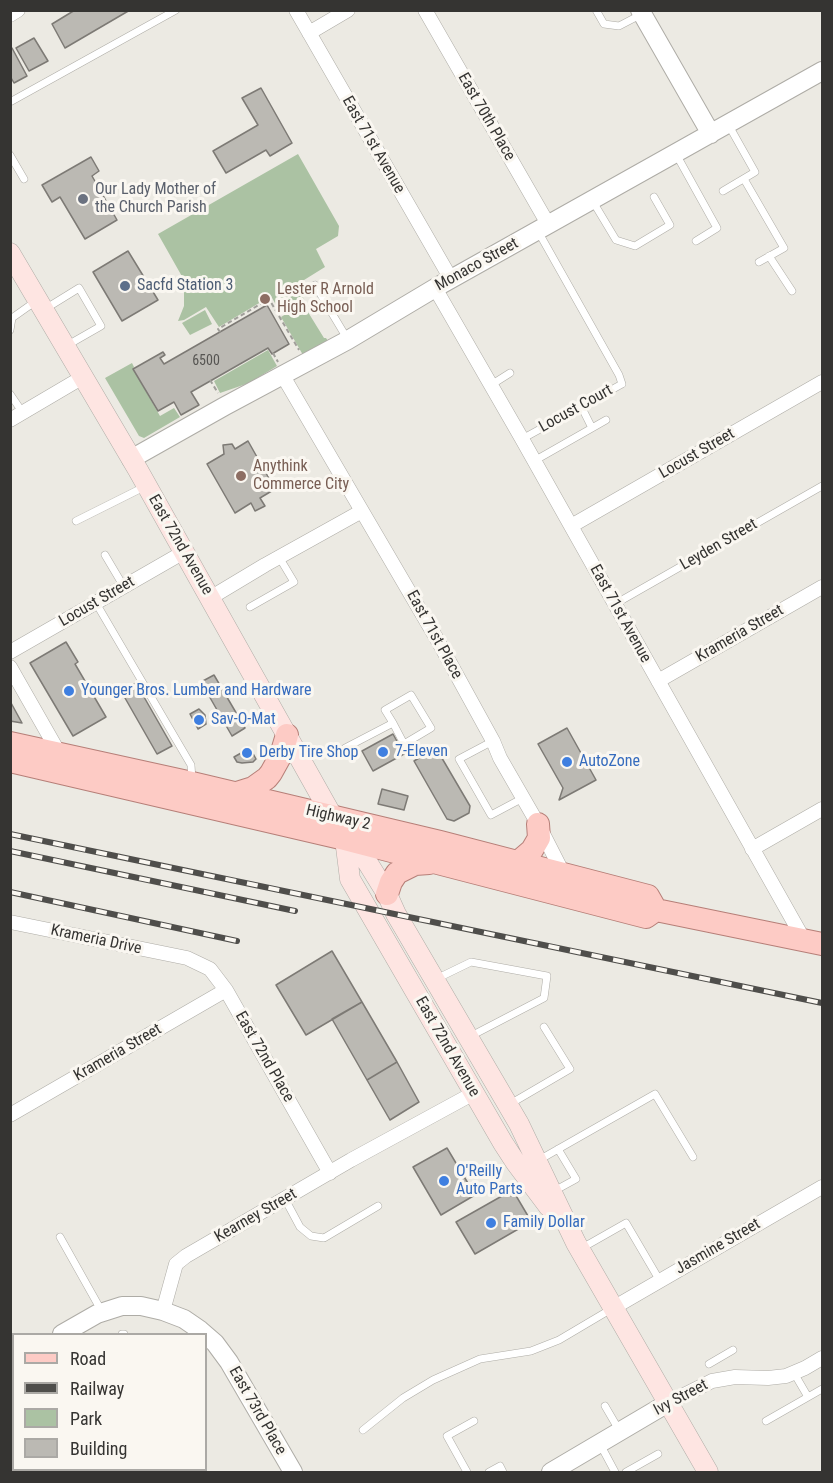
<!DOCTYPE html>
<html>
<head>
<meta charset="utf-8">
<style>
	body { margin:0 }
	#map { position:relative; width:833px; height:1483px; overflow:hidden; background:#eceae3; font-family:"Roboto Condensed",sans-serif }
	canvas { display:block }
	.frame { position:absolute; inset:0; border:12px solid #353432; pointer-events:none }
	.legend { position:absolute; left:12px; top:1333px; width:195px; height:138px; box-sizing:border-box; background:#faf7f1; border:2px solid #aba9a5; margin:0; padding:8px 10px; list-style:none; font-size:18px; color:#353432 }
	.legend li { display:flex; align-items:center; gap:12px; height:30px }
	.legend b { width:30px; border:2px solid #aba9a5 }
</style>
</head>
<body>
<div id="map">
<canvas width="833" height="1483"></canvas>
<div class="frame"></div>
<ul class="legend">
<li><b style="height:8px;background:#fdcbc5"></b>Road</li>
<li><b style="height:8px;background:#4f4e4b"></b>Railway</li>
<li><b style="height:16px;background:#abc2a3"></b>Park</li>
<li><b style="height:16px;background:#bbb9b3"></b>Building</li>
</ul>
</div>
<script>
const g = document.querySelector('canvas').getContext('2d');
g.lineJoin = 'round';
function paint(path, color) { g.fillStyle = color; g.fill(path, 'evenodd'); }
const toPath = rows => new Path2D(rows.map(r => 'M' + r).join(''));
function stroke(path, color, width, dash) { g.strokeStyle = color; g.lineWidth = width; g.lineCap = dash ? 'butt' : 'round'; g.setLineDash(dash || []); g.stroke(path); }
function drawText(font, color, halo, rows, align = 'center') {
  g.font = font + ' "Roboto Condensed",sans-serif'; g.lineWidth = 6; g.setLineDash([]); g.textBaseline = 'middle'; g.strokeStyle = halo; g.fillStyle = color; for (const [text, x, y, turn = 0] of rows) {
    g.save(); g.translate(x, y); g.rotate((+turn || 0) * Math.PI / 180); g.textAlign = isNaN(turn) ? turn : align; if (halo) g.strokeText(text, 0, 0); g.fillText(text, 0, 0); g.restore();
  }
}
paint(toPath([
	[298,154,339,226,338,236,316,249,325,267,296,285,304,299,280,312,271,296,219,327,206,307,184,320,178,321,184,306,184,280,158,234],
	[303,304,324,338,326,338,328,341,303,355,281,317],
	[205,310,212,324,190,335,182,323],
	[268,350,277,366,249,383,220,393,214,381],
	[132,363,134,367,133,369,160,416,174,408,180,417,144,438,139,436,105,378]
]), '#abc2a3');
const building = toPath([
	[75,10,130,10,65,48,52,24,75,10],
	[34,38,48,61,29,71,16,48,34,38],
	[12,48,27,76,14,83,10,76,10,49,12,48],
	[261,88,292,143,270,156,266,150,226,173,213,151,258,125,242,98,261,88],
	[91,157,99,171,92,176,117,220,85,239,60,197,52,202,42,185,91,157],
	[128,251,158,300,122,321,93,272,128,251],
	[267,305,289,344,272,354,268,348,191,392,199,405,181,415,174,402,158,411,133,369,163,352,165,355,160,358,164,364,267,305],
	[248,441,275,489,260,498,265,506,255,511,251,503,235,513,207,464,224,454,223,445,232,444,235,449,248,441],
	[66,642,78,662,75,664,106,717,73,736,30,663,66,642],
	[214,675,245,728,232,736,201,682,214,675],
	[136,683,172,746,157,754,121,691,136,683],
	[10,701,22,723,10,721,10,701],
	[199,709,205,715,206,724,198,729,190,714,199,709],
	[567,728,596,780,559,800,563,788,538,744,567,728],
	[393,734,404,754,373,771,362,751,393,734],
	[250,748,256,759,253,762,242,763,237,762,234,757,250,748],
	[436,748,470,806,469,813,454,821,447,819,414,761,436,748],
	[382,789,408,796,404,810,378,804,382,789],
	[332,951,362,1002,306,1035,276,985,332,951],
	[362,1002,397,1062,367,1080,332,1019,362,1002],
	[397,1062,419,1102,390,1120,367,1080,397,1062],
	[447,1148,475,1195,441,1215,413,1167,447,1148],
	[509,1192,511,1196,515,1194,528,1216,523,1219,527,1224,475,1254,456,1222,509,1192]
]);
paint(building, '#bbb9b3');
stroke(building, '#7d7a75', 1.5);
const service = toPath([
	[596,10,604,24,619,26,642,14],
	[10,102,176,10],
	[676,154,717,228,696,241],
	[10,155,24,179],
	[744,179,784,248,759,262],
	[723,191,755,172,728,124],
	[592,200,616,240,635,246,670,225,654,197],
	[769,256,792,291],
	[315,285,348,340],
	[45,309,79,288,101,326,66,346],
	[10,330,12,318,36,301],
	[491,385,510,373],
	[10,394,23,413],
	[592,428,606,420],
	[522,439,622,384,619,375,539,233],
	[534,461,592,428,581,406],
	[76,521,144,487],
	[105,555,124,587],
	[96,603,191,765,192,780],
	[615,604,822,486],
	[250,607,294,582,279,557],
	[493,741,459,759,491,815,523,798],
	[345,748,393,723,404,744,431,728,411,695,385,710,393,723],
	[436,979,471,962,547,976,544,998,471,1036],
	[510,1104,570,1069,544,1027],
	[539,1160,655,1094,693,1157],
	[554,1191,576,1179,558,1149],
	[285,1199,300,1227,311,1236,324,1238,378,1206],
	[60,1237,101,1310],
	[582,1248,626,1223,660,1281],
	[122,1334,124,1334],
	[709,1364,733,1350],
	[808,1397,822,1389],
	[605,1406,619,1430],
	[10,1418,14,1423],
	[766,1421,808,1397,794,1373],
	[363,1430,403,1398,433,1380,480,1359,531,1351,559,1340,613,1308],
	[600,1444,615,1472],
	[41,1470,43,1472],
	[467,1472,447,1436,474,1421],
	[489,1472,500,1466,503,1472],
	[626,1472,658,1454]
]);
const minor = toPath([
	[296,10,451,279],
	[425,10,548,224],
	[10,15,18,10],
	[309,33,348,10],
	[435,288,522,439,804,940],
	[283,376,438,641,493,741,500,758,538,824,564,875],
	[10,420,83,377],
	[571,526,822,382],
	[210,598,265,565,362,511],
	[10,652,184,552],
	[10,667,59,753],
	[658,681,822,587],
	[752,849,822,809],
	[10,922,187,958,210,969,226,990,330,1173],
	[10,1115,226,990],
	[613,1308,822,1187],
	[163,1311,176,1264,186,1256,351,1160,474,1093],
	[668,1403,712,1381,735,1377,768,1378,786,1376,805,1368,822,1358]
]);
const tertiary = toPath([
	[640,10,711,134],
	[131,459,225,406,348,340,435,288,822,71],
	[62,1334,97,1314,122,1306,141,1306,163,1311,184,1319,200,1330,215,1343,229,1362,293,1472],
	[10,1364,14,1363],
	[551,1472,668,1403]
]);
const secondary = toPath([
	[10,253,138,470,345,839,366,860,387,894,396,914,519,1124,576,1243,708,1472],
	[345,839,350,879,503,1143,516,1163,549,1207]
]);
const primary = toPath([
	[10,743,192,783,440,842,648,896,656,910],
	[10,761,345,839,646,917,656,910,822,944],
	[237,793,253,788,267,778,271,773,281,755,287,735],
	[518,862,532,850,539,838,538,824],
	[387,894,391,882,397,873,415,864,429,863]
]);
stroke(service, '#aeaca6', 8);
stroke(minor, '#aeaca6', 15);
stroke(tertiary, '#aeaca6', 20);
stroke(secondary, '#aeaca6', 21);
stroke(primary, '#b67f78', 24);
stroke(toPath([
	[220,332,218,329,269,299,299,350],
	[273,353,278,362],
	[210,380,218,393]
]), '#a09f9a', 2, [4.5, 3]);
stroke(service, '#fff', 7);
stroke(minor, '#fff', 14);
stroke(tertiary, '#fff', 18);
stroke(secondary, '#fee5e2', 20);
stroke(primary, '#fdcbc5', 22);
const rail = toPath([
	[10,834,822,1003],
	[10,851,295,911],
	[10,892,237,941]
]);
stroke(rail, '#4f4e4b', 6);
stroke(rail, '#faf7f1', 4, [11]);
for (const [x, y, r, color] of [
	[83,199,6,"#6b7280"],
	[125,286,6,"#5c6f8a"],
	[265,299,6,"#8d6e63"],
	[241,476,6,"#8d6e63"],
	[69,691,6,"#3f7fe0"],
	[199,720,6,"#3f7fe0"],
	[383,752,6,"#3f7fe0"],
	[247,753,6,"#3f7fe0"],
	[567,762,6,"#3f7fe0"],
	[444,1181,6,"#3f7fe0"],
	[491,1223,6,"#3f7fe0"]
]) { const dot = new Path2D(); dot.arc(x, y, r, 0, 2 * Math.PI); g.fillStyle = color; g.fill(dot); stroke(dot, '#faf7f1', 2); }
drawText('14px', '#565552', null, [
	["6500",206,361]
]);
drawText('16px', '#353432', '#faf7f1', [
	["East 70th Place",486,117,60],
	["East 71st Avenue",373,145,60],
	["Monaco Street",477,265,-29],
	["Locust Court",576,409,-29],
	["Locust Street",697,454,-30],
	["East 72nd Avenue",180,545,60],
	["Leyden Street",719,545,-30],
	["Locust Street",97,602,-30],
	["East 71st Avenue",620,614,61],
	["Krameria Street",740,634,-30],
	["East 71st Place",434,635,61],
	["Highway 2",338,818,13],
	["Krameria Drive",96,940,12],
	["East 72nd Avenue",447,1047,60],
	["Krameria Street",118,1053,-30],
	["East 72nd Place",264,1057,60],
	["Kearney Street",256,1216,-30],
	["Jasmine Street",718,1247,-30],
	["Ivy Street",681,1398,-28],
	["East 73rd Place",257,1411,60]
]);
drawText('16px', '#5b616d', '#faf7f1', [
	["Our Lady Mother of",95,190],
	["the Church Parish",95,208]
], 'left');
drawText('16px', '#4e5e75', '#faf7f1', [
	["Sacfd Station 3",137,286]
], 'left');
drawText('16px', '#785e54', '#faf7f1', [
	["Lester R Arnold",277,290],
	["High School",277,308],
	["Anythink",253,467],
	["Commerce City",253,485]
], 'left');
drawText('16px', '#366cbe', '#faf7f1', [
	["Younger Bros. Lumber and Hardware",81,691],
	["Sav-O-Mat",211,720],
	["7-Eleven",395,752],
	["Derby Tire Shop",259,753],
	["AutoZone",579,762],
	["O'Reilly",456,1172],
	["Auto Parts",456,1190],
	["Family Dollar",503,1223]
], 'left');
</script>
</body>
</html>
